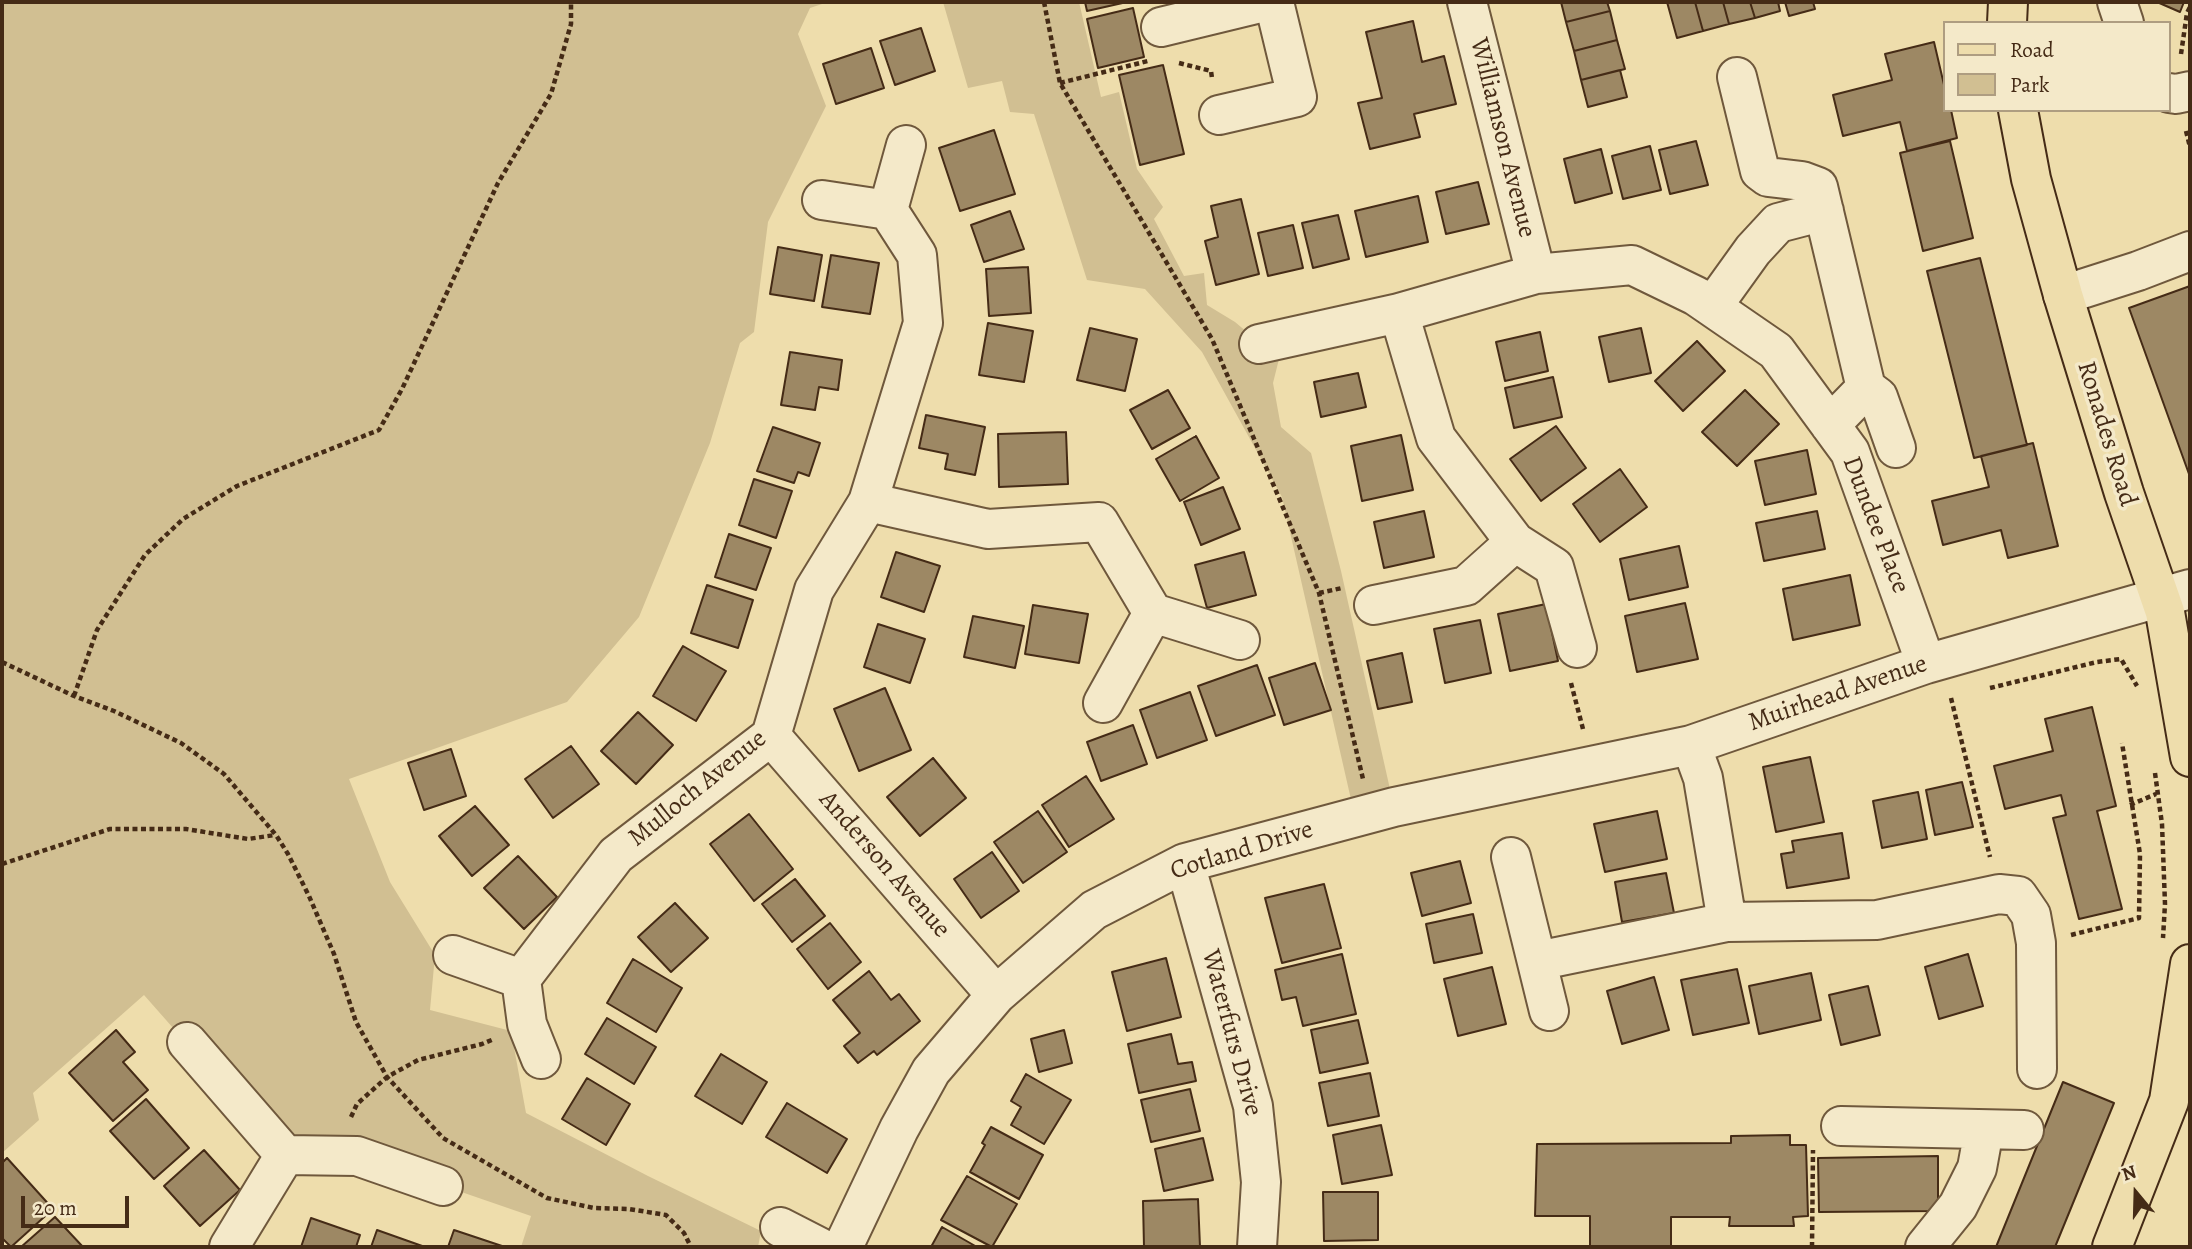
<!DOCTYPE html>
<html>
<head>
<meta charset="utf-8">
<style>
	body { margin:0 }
	#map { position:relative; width:2192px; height:1249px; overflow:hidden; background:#eeddac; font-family:Alegreya,serif }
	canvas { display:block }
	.frame { position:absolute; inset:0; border:4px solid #452b16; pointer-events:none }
	.legend { position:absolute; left:1943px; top:21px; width:228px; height:91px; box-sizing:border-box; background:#f4e9c9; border:2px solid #ae9d81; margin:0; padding:9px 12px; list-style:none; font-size:21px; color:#452b16 }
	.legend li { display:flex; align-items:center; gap:14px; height:35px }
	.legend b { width:35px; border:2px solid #ae9d81 }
	.north { position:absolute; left:2101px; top:1158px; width:70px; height:70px; -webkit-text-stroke:5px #f4e9c9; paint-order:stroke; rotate:341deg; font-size:19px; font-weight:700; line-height:28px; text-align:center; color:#452b16 }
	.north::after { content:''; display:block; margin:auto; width:24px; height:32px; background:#452b16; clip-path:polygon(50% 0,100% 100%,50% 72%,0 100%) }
	.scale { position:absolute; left:21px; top:1196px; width:108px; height:32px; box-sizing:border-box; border:4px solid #452b16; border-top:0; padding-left:9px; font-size:21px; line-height:24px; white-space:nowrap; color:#452b16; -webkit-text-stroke:5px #f4e9c9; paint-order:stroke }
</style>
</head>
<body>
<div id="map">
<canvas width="2192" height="1249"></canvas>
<div class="frame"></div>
<ul class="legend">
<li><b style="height:9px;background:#eeddac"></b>Road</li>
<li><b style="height:19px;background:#d1bf92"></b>Park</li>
</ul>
<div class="north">N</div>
<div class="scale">20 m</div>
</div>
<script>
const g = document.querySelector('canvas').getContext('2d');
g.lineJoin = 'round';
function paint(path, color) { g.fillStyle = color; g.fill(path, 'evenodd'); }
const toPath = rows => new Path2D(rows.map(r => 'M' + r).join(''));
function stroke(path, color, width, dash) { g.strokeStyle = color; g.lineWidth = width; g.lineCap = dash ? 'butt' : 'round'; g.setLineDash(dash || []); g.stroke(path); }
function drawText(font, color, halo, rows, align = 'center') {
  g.font = font + ' Alegreya,serif'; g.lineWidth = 7; g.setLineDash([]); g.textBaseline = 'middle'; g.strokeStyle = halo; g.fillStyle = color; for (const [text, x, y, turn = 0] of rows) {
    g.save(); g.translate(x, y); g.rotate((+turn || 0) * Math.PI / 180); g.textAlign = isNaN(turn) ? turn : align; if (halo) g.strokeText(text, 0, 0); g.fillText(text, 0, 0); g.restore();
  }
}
paint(toPath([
	[2,2,828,2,810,8,798,34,826,106,768,222,754,332,740,343,710,443,639,617,567,702,349,779,390,882,435,955,430,1010,511,1031,526,1113,648,1176,761,1231,758,1247,521,1247,531,1216,357,1156,285,1155,144,995,33,1093,39,1120,2,1153],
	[943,2,1079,2,1101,97,1119,92,1137,169,1163,207,1154,219,1184,276,1204,273,1207,305,1235,322,1279,359,1273,383,1281,427,1311,453,1341,571,1394,807,1355,817,1282,497,1202,352,1145,289,1087,280,1034,114,1010,112,1002,81,968,88]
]), '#d1bf92');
const building = toPath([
	[1085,2,1127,2,1087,11,1085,2],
	[1561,2,1607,2,1610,11,1566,22,1561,2],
	[1667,2,1695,2,1703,31,1677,38,1667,2],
	[1695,2,1723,2,1729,24,1703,31,1695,2],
	[1723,2,1750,2,1755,18,1729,24,1723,2],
	[1750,2,1778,2,1780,11,1755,18,1750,2],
	[1785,2,1813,2,1815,9,1789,16,1785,2],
	[2157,2,2184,2,2180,12,2157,2],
	[1133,8,1144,57,1098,68,1087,19,1133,8],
	[1610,11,1617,40,1574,51,1566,22,1610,11],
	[1413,21,1422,62,1444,56,1456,104,1414,114,1420,137,1370,149,1358,103,1382,98,1366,32,1413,21],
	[921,28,935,71,895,85,880,41,921,28],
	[1617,40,1625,69,1581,80,1574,51,1617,40],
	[1934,42,1945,89,1945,110,1951,110,1957,138,1907,151,1900,122,1843,136,1833,95,1892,80,1885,54,1934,42],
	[871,48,884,88,836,104,823,64,871,48],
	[1163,65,1184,154,1140,165,1119,75,1163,65],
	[1620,70,1627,97,1588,107,1581,80,1620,70],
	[994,130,1015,194,960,211,939,148,994,130],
	[1696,141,1708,185,1670,194,1659,150,1696,141],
	[1950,141,1973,238,1923,251,1900,153,1950,141],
	[1650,146,1661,190,1623,199,1612,156,1650,146],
	[1601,149,1612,193,1575,203,1564,159,1601,149],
	[1478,182,1489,224,1446,234,1436,192,1478,182],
	[1418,196,1428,242,1366,257,1355,211,1418,196],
	[1241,199,1259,274,1216,285,1205,241,1218,237,1211,206,1241,199],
	[1010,211,1024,249,984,262,971,225,1010,211],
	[1338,215,1349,259,1313,268,1302,223,1338,215],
	[1293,225,1303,268,1268,276,1258,233,1293,225],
	[778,247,822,255,814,301,770,294,778,247],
	[831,255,879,263,870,314,822,307,831,255],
	[1980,258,2027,445,1974,458,1927,271,1980,258],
	[1028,267,1031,313,989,316,986,269,1028,267],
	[2190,286,2190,473,2189,474,2129,308,2190,286],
	[988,323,1033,331,1024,382,979,375,988,323],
	[1090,328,1137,339,1125,391,1077,380,1090,328],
	[1641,328,1651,373,1609,382,1599,337,1641,328],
	[1540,332,1548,371,1505,381,1496,342,1540,332],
	[1697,341,1725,371,1683,411,1655,381,1697,341],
	[790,352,842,360,838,390,819,387,815,410,781,405,790,352],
	[1358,373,1366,407,1321,417,1314,382,1358,373],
	[1553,377,1562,417,1514,428,1505,388,1553,377],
	[1168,390,1190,428,1152,449,1130,410,1168,390],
	[1745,390,1779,424,1737,466,1702,432,1745,390],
	[926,415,985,427,975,475,945,469,948,454,919,448,926,415],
	[1556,426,1586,468,1541,501,1510,459,1556,426],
	[773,427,820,443,809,476,798,472,794,483,757,471,773,427],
	[1066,432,1068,484,999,487,998,434,1066,432],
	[1401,435,1413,490,1362,501,1351,446,1401,435],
	[1196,436,1219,478,1180,501,1156,459,1196,436],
	[2033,443,2058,546,2008,558,2001,530,1943,545,1932,501,1989,487,1981,456,2033,443],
	[1807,450,1816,494,1765,505,1755,461,1807,450],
	[1620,469,1647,507,1600,542,1573,504,1620,469],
	[754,479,792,491,776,538,739,525,754,479],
	[1223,487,1240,529,1201,545,1184,502,1223,487],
	[1424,511,1434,557,1384,568,1374,522,1424,511],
	[1817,511,1825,549,1764,561,1756,523,1817,511],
	[729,534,771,548,756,590,715,577,729,534],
	[1679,546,1688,587,1629,600,1620,559,1679,546],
	[896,552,940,566,924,612,881,597,896,552],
	[1244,552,1256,595,1207,608,1195,565,1244,552],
	[1850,575,1860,625,1793,640,1783,589,1850,575],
	[707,585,753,600,738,648,691,633,707,585],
	[1685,603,1698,659,1637,672,1625,616,1685,603],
	[1546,604,1558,661,1510,671,1498,614,1546,604],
	[1033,605,1088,614,1079,663,1025,654,1033,605],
	[973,616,1024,626,1015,668,964,657,973,616],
	[1480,620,1491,673,1445,683,1434,629,1480,620],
	[878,624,925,639,910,683,864,667,878,624],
	[683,646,726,671,696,721,653,696,683,646],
	[1402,653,1412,702,1378,709,1367,661,1402,653],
	[1315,663,1331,710,1284,725,1269,678,1315,663],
	[1257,665,1275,715,1216,736,1198,686,1257,665],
	[885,688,911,750,859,771,834,709,885,688],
	[1190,692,1207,740,1157,758,1140,710,1190,692],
	[2092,707,2116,806,2097,811,2122,909,2079,919,2053,818,2066,815,2061,795,2005,809,1994,766,2053,751,2045,719,2092,707],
	[638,712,673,745,636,784,601,751,638,712],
	[1133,725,1147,764,1101,781,1087,742,1133,725],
	[571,746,599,784,553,818,525,779,571,746],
	[451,749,466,796,424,810,408,763,451,749],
	[1810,757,1824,822,1776,832,1763,767,1810,757],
	[933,758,966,798,920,836,887,797,933,758],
	[1086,776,1114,819,1069,847,1042,805,1086,776],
	[1962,782,1973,827,1935,835,1926,790,1962,782],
	[1918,792,1927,839,1882,848,1873,801,1918,792],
	[475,806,509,845,472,876,439,836,475,806],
	[1038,811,1067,852,1023,883,994,842,1038,811],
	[1657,811,1667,859,1605,872,1594,824,1657,811],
	[749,814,793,869,754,901,710,844,749,814],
	[1842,833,1849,878,1787,888,1781,854,1794,852,1792,841,1842,833],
	[992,852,1019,891,981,918,954,879,992,852],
	[518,856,557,897,524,929,484,888,518,856],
	[1460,861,1471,903,1422,916,1411,873,1460,861],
	[1666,873,1674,913,1622,922,1615,882,1666,873],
	[795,879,825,916,792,942,762,904,795,879],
	[1324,884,1341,948,1282,963,1265,898,1324,884],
	[675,903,708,938,671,972,638,937,675,903],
	[1473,914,1482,953,1434,963,1426,924,1473,914],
	[830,923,861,962,828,989,797,949,830,923],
	[1342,954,1356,1014,1303,1026,1296,997,1282,1000,1275,970,1342,954],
	[1968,954,1983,1006,1939,1019,1925,967,1968,954],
	[1166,958,1181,1017,1127,1031,1112,972,1166,958],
	[633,959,682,988,656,1032,607,1003,633,959],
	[1492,967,1506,1024,1458,1036,1444,979,1492,967],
	[1737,969,1749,1023,1693,1035,1681,980,1737,969],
	[869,971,891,1000,899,994,920,1021,877,1055,874,1051,858,1063,844,1046,860,1033,833,1000,869,971],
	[1811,973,1821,1020,1759,1034,1749,986,1811,973],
	[1654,977,1669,1030,1622,1044,1607,991,1654,977],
	[1868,986,1880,1035,1841,1045,1829,995,1868,986],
	[607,1018,656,1047,634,1084,585,1054,607,1018],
	[1358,1020,1368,1063,1320,1073,1311,1030,1358,1020],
	[116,1030,135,1052,123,1062,148,1090,113,1121,69,1073,116,1030],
	[1064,1030,1072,1063,1039,1072,1031,1039,1064,1030],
	[1171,1034,1178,1064,1192,1062,1196,1081,1139,1093,1128,1044,1171,1034],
	[721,1054,767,1082,742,1124,695,1096,721,1054],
	[1370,1073,1379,1116,1328,1126,1319,1083,1370,1073],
	[1026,1074,1071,1100,1044,1144,1011,1125,1021,1107,1011,1101,1026,1074],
	[587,1078,630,1104,606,1145,562,1119,587,1078],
	[2063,1082,2114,1103,2055,1247,1996,1247,2063,1082],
	[1190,1089,1200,1131,1151,1142,1141,1100,1190,1089],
	[146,1099,189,1148,154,1179,110,1131,146,1099],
	[787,1103,847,1139,827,1173,766,1137,787,1103],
	[1381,1125,1392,1175,1342,1184,1333,1135,1381,1125],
	[991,1127,1043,1155,1019,1199,970,1172,985,1145,982,1143,991,1127],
	[1790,1135,1790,1145,1806,1145,1808,1216,1793,1217,1794,1226,1729,1226,1730,1217,1671,1217,1671,1247,1590,1247,1590,1216,1535,1216,1537,1144,1731,1143,1731,1136,1790,1135],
	[1203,1138,1213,1180,1164,1191,1155,1149,1203,1138],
	[204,1150,240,1190,200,1226,164,1186,204,1150],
	[1938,1156,1938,1211,1819,1212,1818,1158,1938,1156],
	[7,1158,53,1209,11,1247,2,1238,2,1163,7,1158],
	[967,1176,1017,1204,992,1247,941,1220,967,1176],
	[1323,1192,1378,1192,1378,1240,1324,1241,1323,1192],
	[1198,1199,1200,1247,1144,1247,1143,1201,1198,1199],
	[55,1217,83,1247,21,1247,55,1217],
	[311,1218,360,1235,356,1247,301,1247,311,1218],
	[942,1227,977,1247,931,1247,942,1227],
	[377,1230,425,1247,371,1247,377,1230],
	[454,1230,505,1247,448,1247,454,1230]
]);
paint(building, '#9d8864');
stroke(building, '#452b16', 2);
const minor = toPath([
	[1467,2,1536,274],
	[2117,2,2124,23],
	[1161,27,1264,2],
	[1737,77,1760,171,1768,177,1802,181,1818,187,1866,388,1830,425],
	[2169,93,2176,94,2190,91],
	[1219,115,1297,97,1274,2],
	[822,200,888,210],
	[2063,295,2138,271,2190,251],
	[1712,307,1753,250,1778,223,1824,211],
	[1399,313,1436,438,1515,542,1554,567,1577,648],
	[1259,344,1399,313,1536,274,1632,265,1696,296,1776,351,1850,452,1926,664],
	[1866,388,1878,397,1896,448],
	[868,502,988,529,1099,522,1153,613,1103,703],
	[1374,605,1466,586,1515,542],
	[1153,613,1240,640],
	[771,736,996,995],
	[1691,745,1703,778,1727,922,1877,920,1999,894,2018,896,2031,915,2036,943,2037,1069],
	[1511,857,1549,1011],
	[1185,863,1253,1106,1261,1182,1257,1247],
	[453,955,521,979],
	[1537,961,1727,922],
	[187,1042,285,1155,229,1247],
	[541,1059,527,1024,521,979,616,855,771,736,814,590,868,502,923,323,917,255,888,210,906,145],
	[1841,1126,2024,1130],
	[285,1155,357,1156,443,1186],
	[780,1227,819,1247],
	[843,1247,899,1129,931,1071,996,995,1094,910,1185,863,1394,807,1691,745,1926,664,2190,589],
	[1925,1247,1958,1206,1977,1168,1984,1130]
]);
const major = toPath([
	[2007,23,2008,2],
	[2018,110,2031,179,2063,295,2124,493,2165,612,2190,757],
	[2112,1247,2169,1101,2190,964]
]);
stroke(minor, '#6f583c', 42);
stroke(major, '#452b16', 42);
stroke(toPath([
	[1044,2,1060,83,1212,339,1319,593,1363,779],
	[2181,54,2187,13,2190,7],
	[1179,63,1211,71,1212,78],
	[1060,83,1148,61],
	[2186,131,2190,147],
	[1319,593,1342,588],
	[2,662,74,696,114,711,181,743,224,774,276,835,288,854,309,896,334,954,356,1022,387,1077,443,1138,547,1198,594,1208,629,1209,666,1215,684,1233,691,1247],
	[1571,683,1583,729],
	[1990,688,2097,662,2121,659,2137,686],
	[74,696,97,630,145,555,183,519,237,486,379,430,402,389,498,183,551,94,571,24,571,2],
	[1951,698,1990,857],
	[2155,773,2162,824,2165,904,2163,938],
	[2130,805,2156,794],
	[2,864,110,829,186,829,248,839,275,835],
	[2071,935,2139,918,2140,854,2122,743],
	[351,1117,357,1104,387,1077,418,1060,482,1044,494,1039],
	[1812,1247,1813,1150]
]), '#452b16', 4.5, [5, 3.5]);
stroke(minor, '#f4e9c9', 38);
stroke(major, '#eeddac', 38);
drawText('26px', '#452b16', '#f4e9c9', [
	["Williamson Avenue",1502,138,76],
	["Ronades Road",2106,434,73],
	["Dundee Place",1875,525,69],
	["Muirhead Avenue",1838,694,-19],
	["Mulloch Avenue",698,789,-39],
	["Cotland Drive",1242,851,-17],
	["Anderson Avenue",884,865,49],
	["Waterfurs Drive",1231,1033,75]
]);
</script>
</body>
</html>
